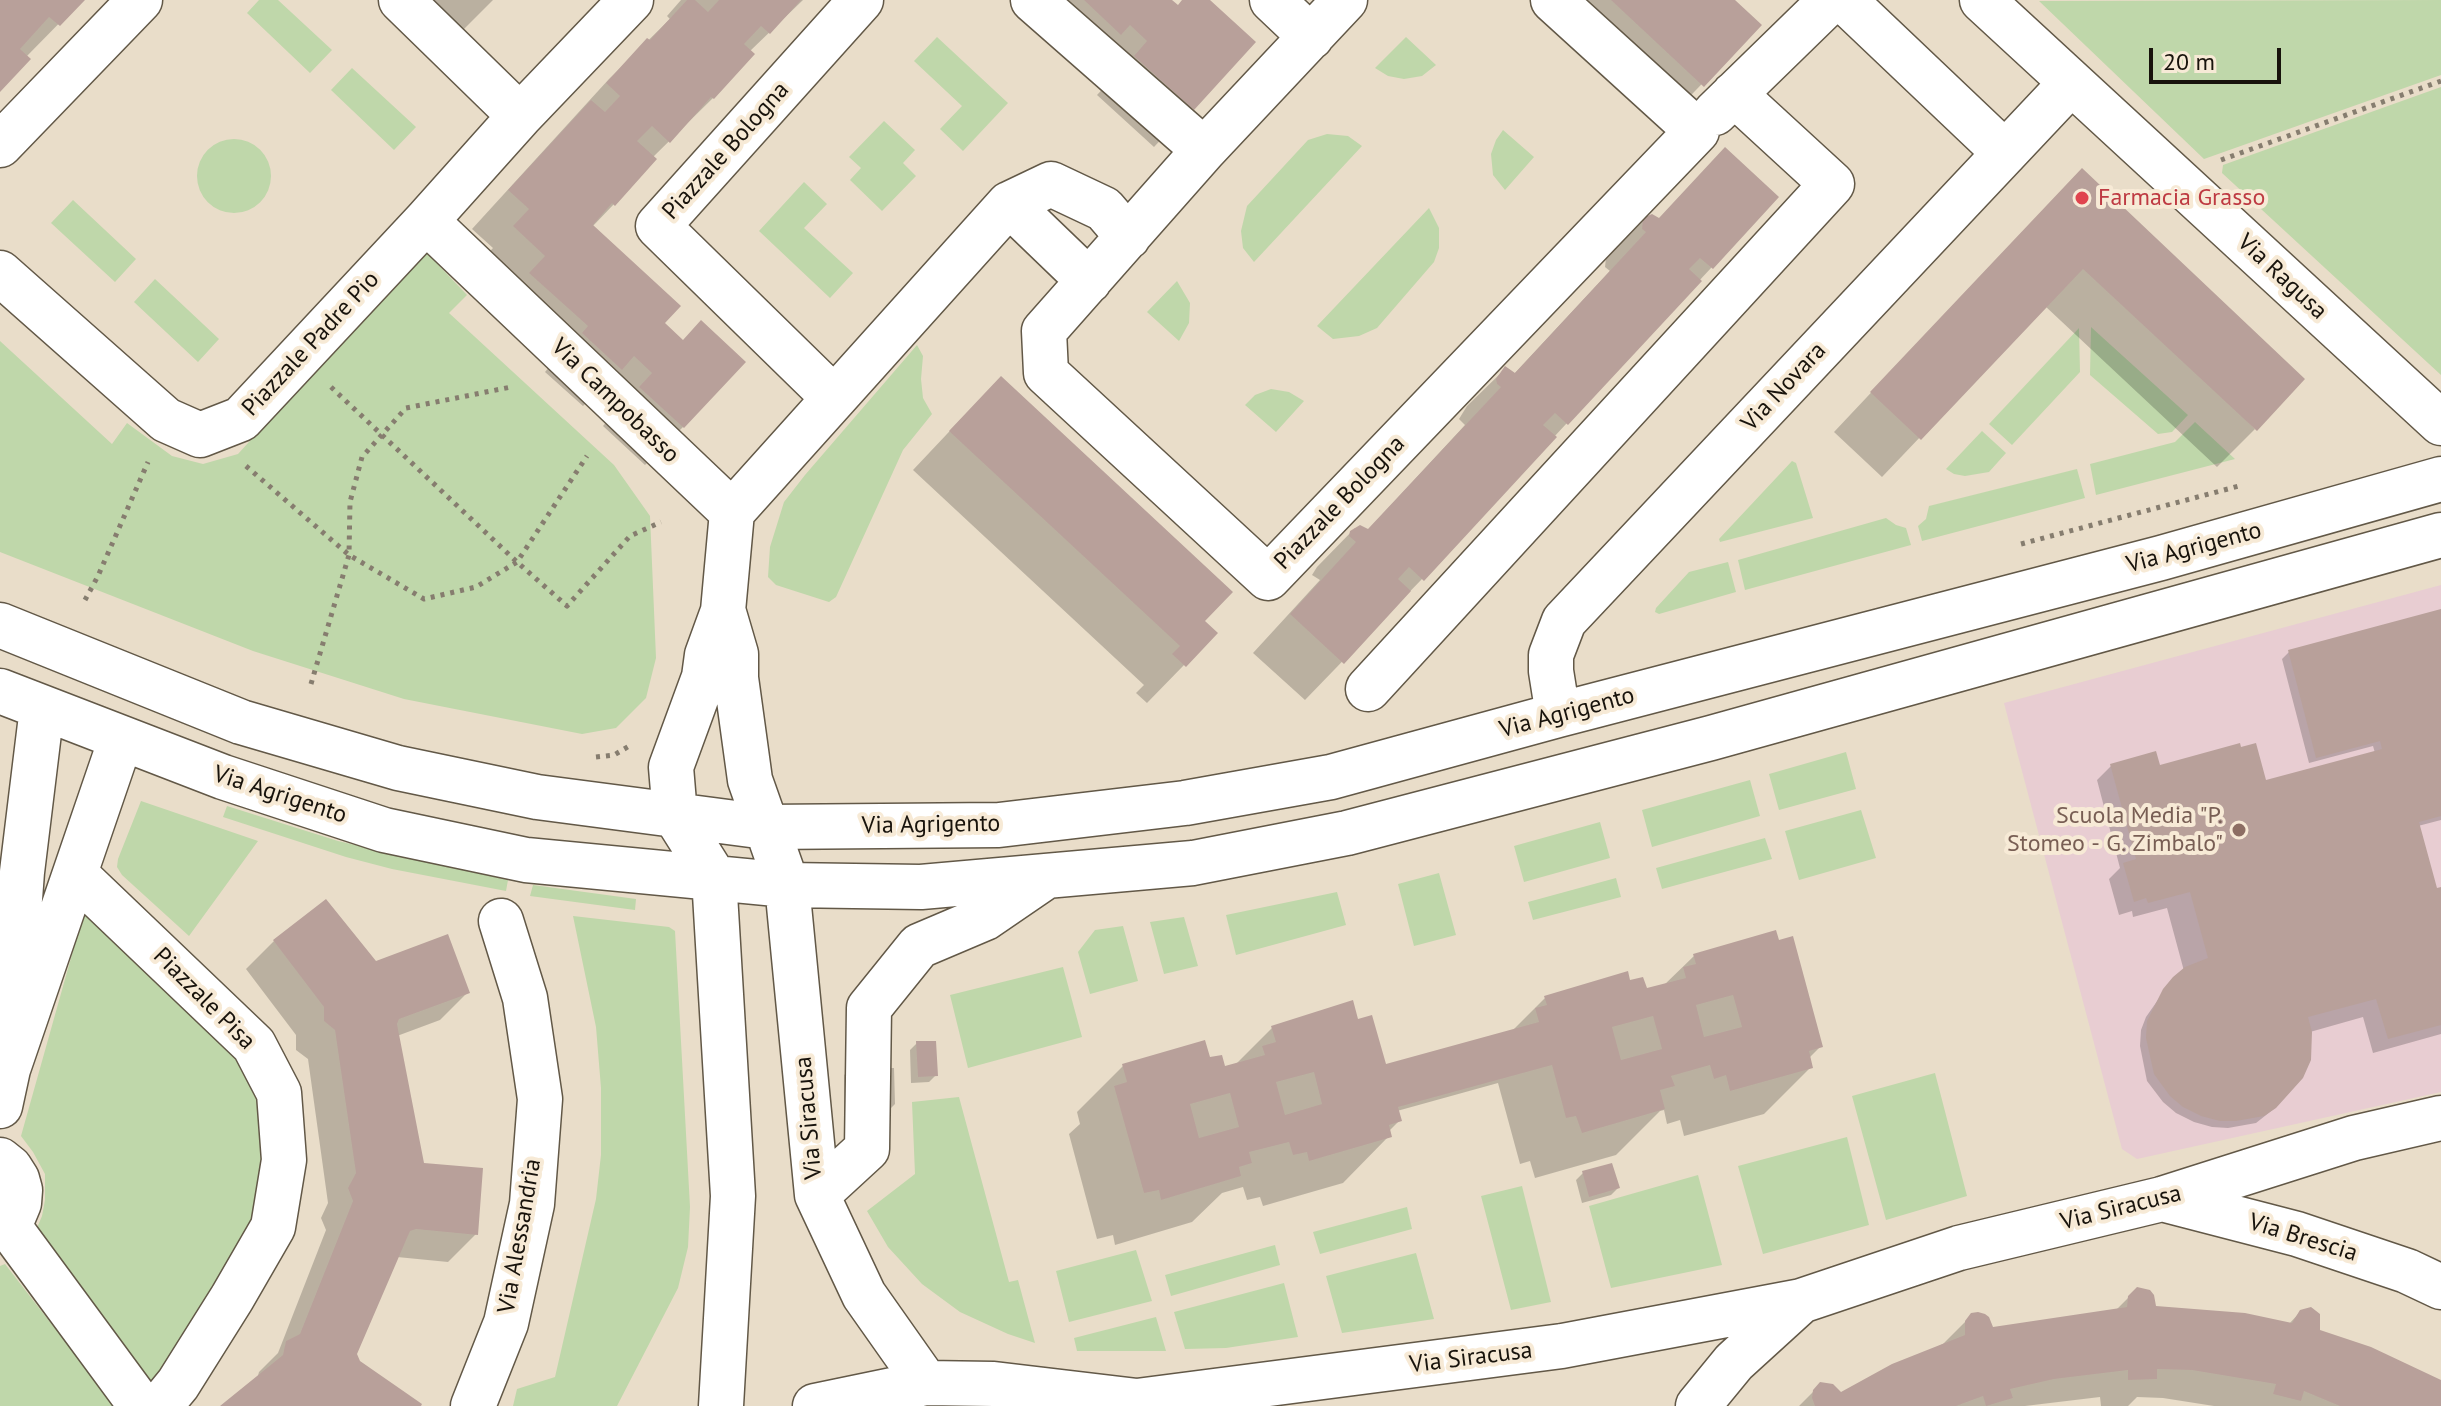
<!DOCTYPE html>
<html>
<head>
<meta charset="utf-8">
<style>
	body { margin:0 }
	#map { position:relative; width:2441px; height:1406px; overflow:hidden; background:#e9ddc9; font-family:"PT Sans",sans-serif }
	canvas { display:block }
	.scale { position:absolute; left:2149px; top:48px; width:132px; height:36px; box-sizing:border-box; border:4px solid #18130c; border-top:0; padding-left:10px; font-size:24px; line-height:28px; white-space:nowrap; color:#18130c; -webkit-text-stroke:6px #f7ead6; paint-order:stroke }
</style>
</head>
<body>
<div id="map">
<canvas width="2441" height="1406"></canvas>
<div class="scale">20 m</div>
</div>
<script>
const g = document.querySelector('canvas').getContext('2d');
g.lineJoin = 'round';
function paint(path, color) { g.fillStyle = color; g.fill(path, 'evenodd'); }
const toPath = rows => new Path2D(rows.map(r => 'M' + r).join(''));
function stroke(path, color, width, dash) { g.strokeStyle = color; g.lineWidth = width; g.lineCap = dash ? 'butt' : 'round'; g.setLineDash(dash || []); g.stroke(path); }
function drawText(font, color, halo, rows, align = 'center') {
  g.font = font + ' "PT Sans",sans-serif'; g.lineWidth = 8; g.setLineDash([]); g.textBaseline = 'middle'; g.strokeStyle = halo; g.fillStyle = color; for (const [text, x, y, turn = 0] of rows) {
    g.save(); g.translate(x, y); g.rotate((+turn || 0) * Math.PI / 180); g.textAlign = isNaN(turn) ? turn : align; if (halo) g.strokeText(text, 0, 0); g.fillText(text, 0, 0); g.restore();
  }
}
paint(toPath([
	[2441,585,2441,1092,2137,1159,2122,1149,2004,703]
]), '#e8cdd2');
paint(toPath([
	[259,0,278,0,332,50,310,73,247,13],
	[2441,0,2441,75,2204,159,2039,1],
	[937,37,1008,103,963,151,940,129,962,106,914,61],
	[1406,37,1436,65,1422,76,1404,79,1388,76,1375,68],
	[352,68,416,127,394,150,331,90],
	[2441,87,2441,375,2222,173,2223,165],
	[884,121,915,150,903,163,916,176,882,211,850,180,861,168,849,157],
	[1503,130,1534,157,1505,190,1493,175,1491,154,1496,140],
	[1327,134,1348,136,1362,146,1254,262,1243,248,1241,231,1247,206,1308,140],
	'197 176a37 37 0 1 1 74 0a37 37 0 1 1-74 0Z',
	[804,182,827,204,804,228,853,273,830,298,759,231],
	[73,200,136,259,115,282,51,223],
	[1429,208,1439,228,1439,248,1434,262,1377,328,1359,336,1333,339,1317,326],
	[420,254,428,254,467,295,449,313,614,465,650,516,656,658,646,698,616,728,582,734,404,699,253,651,0,552,0,341,112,444,127,423,172,456,203,464,238,454],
	[155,279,219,339,198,362,134,302],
	[1177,281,1190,303,1189,323,1179,341,1147,312],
	[2091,327,2188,415,2172,432,2158,434,2090,375],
	[2079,328,2080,372,2012,445,1989,424],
	[917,345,923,356,921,379,923,398,932,414,903,450,836,597,829,602,776,585,768,577,770,547,784,502,805,475],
	[1271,389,1289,392,1304,401,1276,432,1245,405,1255,395],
	[2195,422,2235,459,2096,495,2090,464,2175,442],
	[1982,431,2006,453,1989,472,1965,476,1954,474,1946,469],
	[1792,461,1796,463,1813,518,1720,542,1719,539],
	[2077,469,2085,498,1922,541,1918,526,1926,519,1929,506],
	[1886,518,1896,525,1906,528,1911,545,1745,590,1738,560],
	[1728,562,1736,592,1659,614,1655,612,1656,608,1689,572],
	[1846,752,1856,789,1779,810,1769,774],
	[1750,780,1760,816,1652,847,1642,810],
	[141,801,258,841,189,936,122,875,117,867,118,859],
	[227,806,338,841,508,880,506,891,392,869,346,857,223,817],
	[1861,810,1876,858,1799,880,1785,831],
	[1600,822,1610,858,1524,882,1514,846],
	[1765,838,1772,859,1662,889,1656,868],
	[1439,873,1456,935,1414,946,1398,884],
	[1616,878,1621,897,1533,920,1528,902],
	[533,885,636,899,635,910,530,896],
	[1337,892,1346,925,1236,955,1226,915],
	[85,908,243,1063,263,1112,263,1156,259,1198,245,1241,155,1390,34,1235,42,1216,45,1200,45,1174,33,1152,21,1136],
	[573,916,669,927,675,931,690,1207,688,1247,678,1288,617,1406,513,1406,517,1389,555,1377,596,1199,601,1155,601,1088,596,1027],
	[1184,917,1198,966,1164,974,1150,922],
	[1123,926,1138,981,1090,994,1078,952,1095,930],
	[1063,967,1082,1037,968,1068,950,995],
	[1935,1073,1967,1196,1886,1220,1852,1096],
	[959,1097,1009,1282,1018,1280,1035,1343,1008,1334,960,1312,922,1284,888,1247,867,1211,915,1174,912,1102],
	[1847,1137,1869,1225,1763,1254,1738,1166],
	[1698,1175,1722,1265,1611,1288,1589,1206],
	[1522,1186,1551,1302,1511,1310,1481,1196],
	[1407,1207,1412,1229,1320,1254,1313,1232],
	[1275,1245,1280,1265,1171,1296,1165,1275],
	[1136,1250,1152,1301,1069,1322,1056,1271],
	[1416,1253,1434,1319,1342,1333,1326,1276],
	[5,1264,115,1406,0,1406,0,1266],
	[1284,1283,1298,1337,1226,1348,1185,1349,1174,1312],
	[1156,1317,1166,1351,1077,1351,1074,1338]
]), '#bfd7aa');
paint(toPath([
	[0,0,82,0,26,57,0,89],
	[394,0,493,0,445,48],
	[681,0,803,0,749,52,713,98,652,158,614,204,592,227,662,323,683,427,645,465,603,426,615,412,596,393,583,406,545,372,551,365,477,265,493,248,472,229,609,79,670,19,667,16],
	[1010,0,1169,0,1177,7,1184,0,1207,0,1253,42,1154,147,1097,95,1111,80,1037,24],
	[1533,0,1732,0,1759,25,1664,123],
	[1777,197,1422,579,1305,700,1253,653,1320,580,1312,575,1317,567,1355,528,1367,531,1465,425,1459,419,1467,406,1505,369,1514,374,1610,271,1605,267,1606,258,1644,220,1658,220],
	[2045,208,2255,429,2217,467,2045,306,1882,477,1834,432],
	[963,417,1203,621,1184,665,1147,703,1136,693,1144,685,913,470],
	[2441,611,2441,820,2418,826,2435,893,2441,889,2441,1034,2373,1053,2363,1017,2310,1032,2275,1108,2256,1123,2228,1128,2212,1127,2194,1122,2176,1113,2163,1102,2147,1081,2140,1046,2141,1030,2146,1017,2167,987,2184,971,2167,908,2133,917,2132,911,2119,915,2109,879,2120,868,2097,780,2112,765,2159,767,2264,783,2375,753,2373,746,2309,763,2282,659,2289,652],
	[274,941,375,964,468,992,440,1020,397,1036,422,1164,476,1234,448,1262,397,1257,355,1354,358,1362,418,1406,223,1406,257,1379,259,1372,278,1353,326,1230,321,1218,328,1203,308,1059,296,1050,296,1035,246,969],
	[1694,956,1820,1047,1809,1058,1811,1067,1764,1114,1684,1136,1680,1120,1667,1124,1664,1110,1660,1111,1616,1155,1535,1178,1530,1161,1520,1164,1498,1083,1397,1111,1399,1121,1388,1132,1389,1136,1343,1183,1263,1206,1260,1197,1247,1200,1243,1187,1222,1193,1192,1222,1115,1245,1113,1235,1097,1239,1069,1134,1080,1124,1077,1112,1123,1066,1209,1060,1224,1068,1235,1065,1272,1028,1356,1021,1385,1067,1511,1032,1545,998,1628,983,1645,991,1663,986],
	[917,1043,936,1075,929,1082,911,1083,910,1050],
	[851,1068,894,1068,895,1104,888,1111,844,1112,844,1075],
	[1611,1165,1618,1188,1611,1195,1582,1203,1576,1180,1583,1173],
	[2131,1295,2154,1308,2289,1324,2301,1311,2318,1332,2441,1383,2441,1406,2214,1406,2163,1398,2137,1397,2128,1406,2101,1406,2100,1397,2025,1406,1799,1406,1821,1384,1840,1394,1943,1344,1972,1315,1992,1329,2116,1310]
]), '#0003');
paint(toPath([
	[0,0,85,0,60,26,49,17,20,49,31,59,0,92],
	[687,0,695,0,708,12,719,0,801,0,770,34,761,26,744,44,755,54,714,99,711,97,670,143,652,126,637,141,657,159,615,206,612,203,593,225,681,306,665,323,683,340,701,320,746,362,684,428,639,387,652,373,634,356,622,370,582,333,588,326,529,273,545,256,513,226,529,209,508,190,591,100,605,112,620,96,606,83,647,38,650,40],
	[1084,0,1172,0,1178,5,1182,0,1210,0,1256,42,1194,110,1134,56,1147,41,1130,25,1121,35],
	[1611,0,1735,0,1762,25,1704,87],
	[1725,147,1779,197,1713,269,1700,258,1689,269,1702,281,1568,425,1555,413,1543,425,1557,437,1424,581,1409,567,1398,579,1411,591,1344,664,1290,614,1356,542,1349,536,1350,531,1360,525,1368,529,1501,387,1497,384,1496,379,1505,366,1515,373,1646,232,1642,229,1643,218,1652,214,1659,218],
	[2082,168,2305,379,2257,431,2083,269,1921,440,1870,392],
	[1001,376,1233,592,1205,621,1218,633,1186,667,1172,654,1180,646,949,431],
	[2441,609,2441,816,2419,822,2437,888,2441,887,2441,1025,2388,1039,2376,999,2308,1017,2312,1032,2311,1060,2303,1078,2276,1108,2264,1116,2236,1121,2220,1121,2201,1116,2183,1107,2170,1096,2154,1074,2146,1038,2147,1021,2163,989,2173,977,2185,967,2208,958,2190,892,2148,903,2146,898,2134,902,2123,863,2136,859,2110,764,2156,751,2160,765,2240,743,2241,747,2256,743,2266,780,2382,749,2380,741,2316,758,2288,650],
	[326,899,376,961,448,934,470,993,399,1019,397,1024,424,1163,483,1168,478,1235,416,1229,410,1231,357,1354,360,1361,422,1404,421,1406,220,1406,283,1355,286,1341,300,1334,353,1201,348,1188,356,1173,335,1030,324,1021,324,1007,273,940],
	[1776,930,1779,940,1793,936,1823,1047,1809,1051,1813,1068,1730,1091,1726,1075,1714,1079,1710,1065,1671,1076,1675,1086,1660,1090,1665,1109,1582,1133,1576,1116,1566,1118,1552,1065,1398,1107,1402,1121,1389,1125,1392,1137,1309,1161,1307,1152,1293,1155,1289,1142,1249,1152,1252,1163,1239,1167,1241,1176,1161,1200,1159,1190,1144,1193,1114,1086,1127,1082,1122,1064,1205,1040,1210,1057,1222,1055,1225,1066,1265,1055,1262,1046,1276,1042,1271,1026,1353,1000,1358,1019,1372,1015,1386,1064,1539,1022,1535,1008,1547,1005,1544,996,1628,971,1630,980,1643,977,1647,988,1686,978,1683,967,1696,964,1693,954],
	[1733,995,1742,1027,1704,1037,1696,1005],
	[1653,1016,1662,1049,1621,1060,1612,1027],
	[1314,1072,1322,1104,1285,1115,1276,1082],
	[1230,1093,1239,1127,1199,1138,1190,1104],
	[916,1041,936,1041,938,1076,918,1077],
	[1612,1163,1620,1188,1589,1197,1582,1171],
	[2137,1287,2150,1290,2154,1295,2156,1306,2245,1313,2292,1323,2300,1310,2311,1307,2320,1314,2320,1330,2371,1347,2441,1380,2441,1406,2340,1406,2304,1391,2301,1401,2273,1394,2276,1384,2192,1370,2157,1369,2157,1379,2128,1380,2128,1370,2054,1379,2010,1389,2013,1398,1986,1406,1983,1396,1956,1406,1815,1406,1812,1398,1813,1390,1820,1382,1833,1384,1841,1392,1892,1364,1965,1335,1965,1321,1971,1313,1978,1312,1985,1314,1989,1317,1993,1327,2127,1307,2128,1296]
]), '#b8a09a');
const minor = toPath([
	[401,0,520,116],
	[1033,0,1204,150],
	[1272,0,1311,37],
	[1345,0,1204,150,1044,331,1046,373,1268,578,1697,131,1553,0],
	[1844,0,2005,153],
	[1982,0,2441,423],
	[1715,113,1831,0],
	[0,145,140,0],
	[1009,204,1089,281],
	[426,221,732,512,723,611,707,655,704,677,671,767,675,815,714,877,733,1196,721,1406],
	[0,273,166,420,200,435,241,419,426,221,520,116,631,0],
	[834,398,658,226,861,0],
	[732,512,1009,204,1051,184,1104,209,1128,237],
	[724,613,736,654,736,678,750,780,787,885,817,1195,864,1295,926,1383],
	[0,625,241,722,398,768,537,797,766,827,999,825,1185,803,1331,777,1558,715,2161,558,2441,479],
	[1368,689,1832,184,1734,94],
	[0,691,223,777,384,830,526,860,787,885,921,887,1193,863,1347,833,1711,738,2441,535],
	[1558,715,1551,671,1551,655,1564,621,2071,83],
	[75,874,254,1045,279,1093,284,1160,273,1227,232,1298,178,1384,160,1406],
	[12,1008,22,872,42,708],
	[0,1106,8,1069,121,739],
	[0,1160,10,1168,17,1179,20,1190,19,1203,14,1215,0,1228],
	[817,1195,867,1149,869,1008,919,946,985,918,1042,879],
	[2162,1199,2297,1234,2407,1271,2441,1287],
	[7,1224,141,1406],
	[473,1406,506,1323,532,1204,540,1099,525,998,501,921],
	[815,1406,926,1383,994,1384,1137,1401,1562,1346,1801,1301,1959,1248,2162,1199,2354,1138,2441,1118],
	[1698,1406,1734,1362,1801,1301]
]);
stroke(minor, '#625847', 47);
stroke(toPath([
	[2221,160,2441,81],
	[331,387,517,562,567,606,630,536,661,522],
	[246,466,349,555,424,599,476,587,517,562,587,456],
	[2021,544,2239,486],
	[85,600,98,576,148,462],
	[311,684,349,555,350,502,362,457,406,408,511,387],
	[596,757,614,755,631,745]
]), '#867d6f', 5, [4, 6]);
stroke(minor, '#fff', 44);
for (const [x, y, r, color] of [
	[2082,198,8,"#e0444e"],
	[2239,830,8,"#8d6e63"]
]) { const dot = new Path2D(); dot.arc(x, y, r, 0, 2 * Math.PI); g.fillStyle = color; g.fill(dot); stroke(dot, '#f7ead6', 3); }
drawText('24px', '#18130c', '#f7ead6', [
	["Piazzale Bologna",726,151,-48],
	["Via Ragusa",2282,277,43],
	["Piazzale Padre Pio",311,344,-47],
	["Via Novara",1784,387,-47],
	["Via Campobasso",615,401,44],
	["Piazzale Bologna",1340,503,-46],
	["Via Agrigento",2194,548,-15],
	["Via Agrigento",1567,713,-15],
	["Via Agrigento",280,795,18],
	["Via Agrigento",931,825,-1],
	["Piazzale Pisa",204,999,45],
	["Via Siracusa",809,1118,-95],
	["Via Siracusa",2121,1208,-14],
	["Via Alessandria",520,1236,-80],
	["Via Brescia",2303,1238,17],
	["Via Siracusa",1471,1358,-7]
]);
drawText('24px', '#be3a42', '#f7ead6', [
	["Farmacia Grasso",2098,198]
], 'left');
drawText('24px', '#785e54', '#f7ead6', [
	["Scuola Media \"P.",2223,816],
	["Stomeo - G. Zimbalo\"",2223,844]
], 'right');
</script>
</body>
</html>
